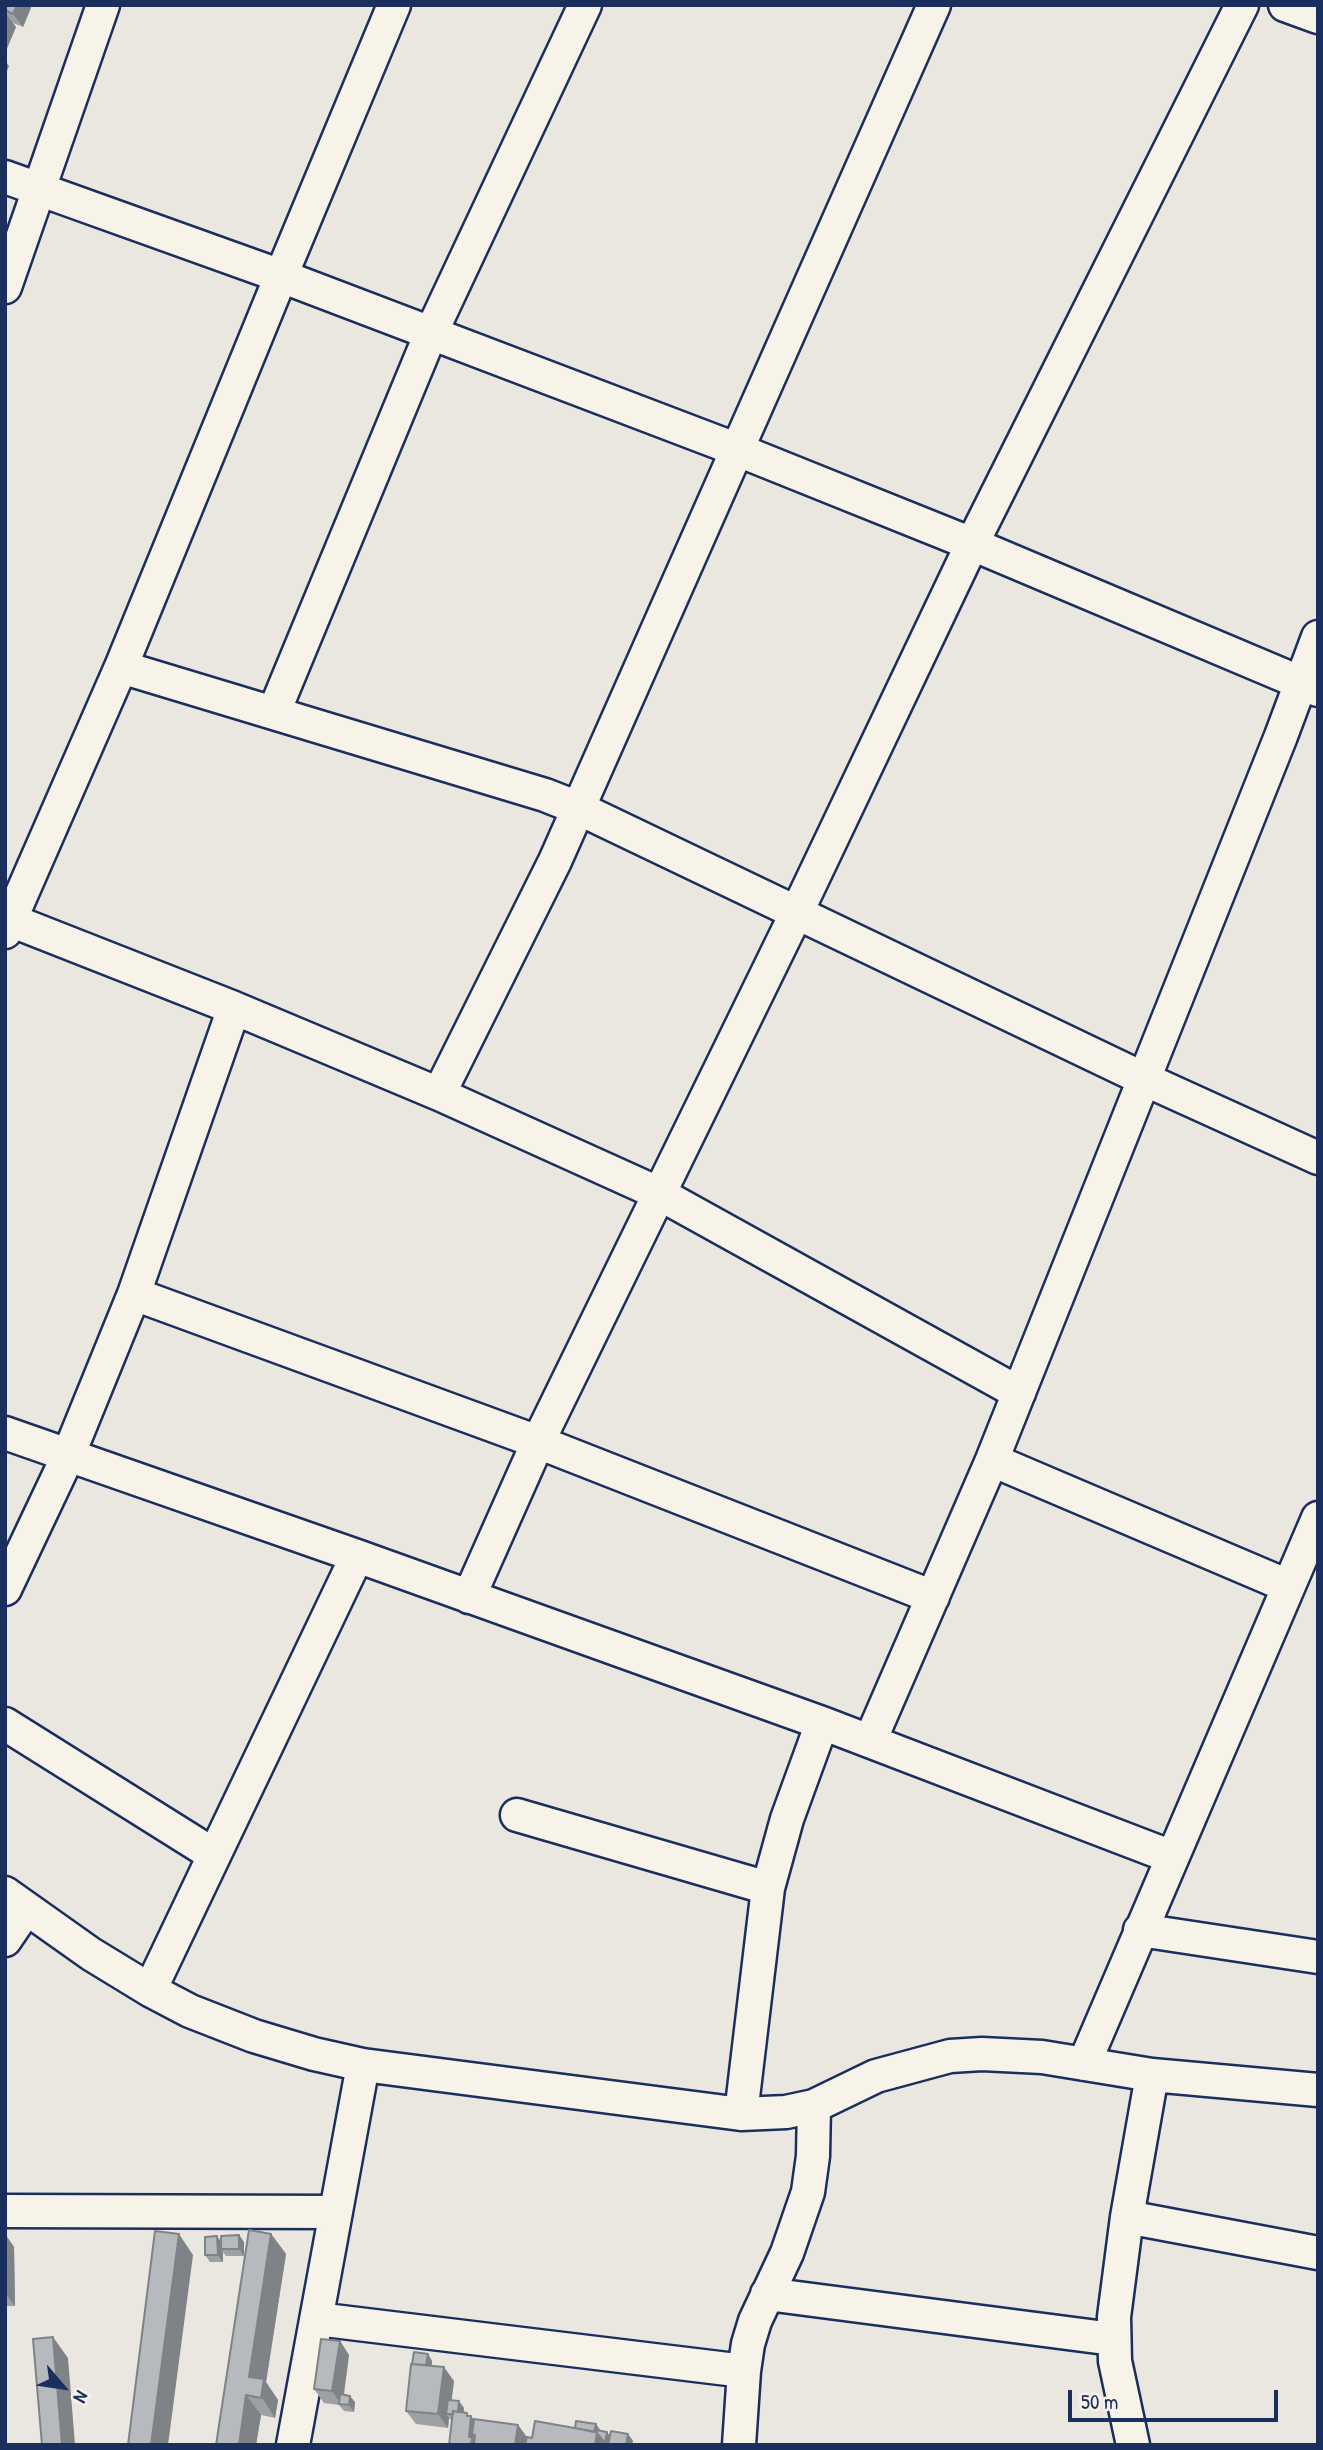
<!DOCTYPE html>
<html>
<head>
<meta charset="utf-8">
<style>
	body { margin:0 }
	#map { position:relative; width:1323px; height:2450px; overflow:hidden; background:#eae7e0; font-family:"Patrick Hand",sans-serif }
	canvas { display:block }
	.frame { position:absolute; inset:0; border:7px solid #1b2f5e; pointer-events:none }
	.north { position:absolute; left:28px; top:2352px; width:70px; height:70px; -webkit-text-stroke:5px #f7f3e8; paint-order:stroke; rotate:119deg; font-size:19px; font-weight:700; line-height:28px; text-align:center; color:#1b2f5e }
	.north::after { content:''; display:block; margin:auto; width:24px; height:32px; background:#1b2f5e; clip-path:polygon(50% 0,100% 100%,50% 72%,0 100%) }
	.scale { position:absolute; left:1068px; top:2390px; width:210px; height:32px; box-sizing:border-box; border:4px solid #1b2f5e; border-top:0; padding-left:9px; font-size:21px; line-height:24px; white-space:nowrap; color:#1b2f5e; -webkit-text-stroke:5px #f7f3e8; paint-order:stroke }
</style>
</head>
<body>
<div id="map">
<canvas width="1323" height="2450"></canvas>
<div class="frame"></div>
<div class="north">N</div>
<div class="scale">50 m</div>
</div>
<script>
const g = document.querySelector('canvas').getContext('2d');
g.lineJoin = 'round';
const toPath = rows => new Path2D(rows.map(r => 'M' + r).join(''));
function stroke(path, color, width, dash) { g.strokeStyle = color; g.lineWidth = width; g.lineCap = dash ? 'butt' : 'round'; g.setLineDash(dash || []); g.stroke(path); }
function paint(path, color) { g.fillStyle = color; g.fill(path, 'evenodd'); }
const street = toPath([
	[1285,5,1318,17],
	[5,177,281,276,738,450,972,544,1318,690],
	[5,287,103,5],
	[121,667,545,795,578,808,1144,1079,1318,1158],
	[274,712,431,333,585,5],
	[5,918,234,1008,439,1094,658,1193,1019,1393],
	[5,932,121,667,281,276,394,5],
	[439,1094,555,861,934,5],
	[134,1294,538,1442,933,1597],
	[5,1433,357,1556,822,1723,1172,1857],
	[992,1460,1288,1586],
	[5,1589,68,1456,134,1294,234,1008],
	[469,1597,538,1442,796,914,972,544,1242,5],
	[5,1724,214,1855],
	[870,1741,992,1460,1281,736,1318,637],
	[517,1815,768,1888],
	[5,1893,91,1954,150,1990,190,2011,254,2036,314,2054,363,2065,741,2114,786,2112,814,2106,876,2076,950,2056,982,2054,1042,2057,1152,2075,1318,2090],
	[1140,1930,1318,1957],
	[5,1940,26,1909],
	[150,1990,357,1556],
	[1084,2064,1318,1518],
	[741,2114,768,1888,787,1819,822,1723],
	[5,2211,336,2212],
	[1127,2217,1318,2253],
	[767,2294,1113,2339],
	[317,2319,744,2371],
	[293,2445,363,2065],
	[739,2445,744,2371,748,2344,755,2321,787,2253,808,2192,813,2156,814,2106],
	[1133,2445,1115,2361,1114,2317,1127,2217,1152,2075]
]);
stroke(street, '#1b2f5e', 37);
stroke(street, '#f7f3e8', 32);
paint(toPath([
	[5,5,32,5,23,27,13,23,16,27,5,53],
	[5,2234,14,2247,15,2306,5,2306],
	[271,2234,286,2254,266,2382,278,2400,275,2418,261,2415,256,2445,216,2445],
	[239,2235,244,2242,244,2256,226,2256,223,2252,223,2262,210,2262,205,2255,221,2241],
	[340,2341,349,2355,344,2395,355,2402,354,2412,344,2411,339,2405,324,2403,314,2389],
	[428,2354,432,2361,432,2366,454,2381,451,2400,464,2408,464,2413,471,2416,474,2420,518,2425,527,2437,532,2438,575,2428,600,2430,610,2435,628,2434,633,2441,632,2445,449,2445,452,2421,449,2418,448,2428,416,2424,406,2411,412,2364]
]), '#9da0a4');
paint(toPath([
	[17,5,32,5,23,27,13,14],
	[6,14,16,27,5,53,5,15],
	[5,60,9,66,5,76],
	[5,2234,14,2247,15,2306,5,2293],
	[179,2234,193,2255,168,2445,151,2445],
	[271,2234,286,2254,266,2382,278,2400,275,2418,249,2377],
	[239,2235,244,2242,244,2256,239,2249],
	[217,2236,222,2243,221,2249,223,2252,223,2262,218,2255],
	[53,2337,68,2358,75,2445,62,2445],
	[340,2341,349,2355,342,2405,332,2391],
	[428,2354,432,2361,431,2375,426,2368],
	[444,2367,454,2381,450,2414,446,2414,449,2418,448,2428,438,2414],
	[246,2395,261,2415,256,2445,239,2445],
	[350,2396,355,2402,354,2412,349,2405],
	[459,2401,464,2408,462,2422,458,2415],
	[467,2413,471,2419,471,2416,481,2430,475,2435,472,2434,479,2445,471,2445,469,2437],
	[596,2424,601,2431,600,2436,606,2445,595,2445,593,2439],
	[518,2425,528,2439,527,2445,515,2445],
	[607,2432,612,2439,611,2445,606,2445,605,2443],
	[628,2434,633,2441,632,2445,626,2445]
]), '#7f8286');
const building = toPath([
	[5,5,17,5,13,14,5,10,5,5],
	[249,2230,271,2234,249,2377,264,2379,261,2398,246,2395,239,2445,216,2445,249,2230],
	[155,2231,179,2234,151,2445,128,2445,155,2231],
	[239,2235,239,2249,221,2249,221,2236,239,2235],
	[217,2236,218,2255,205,2255,205,2237,217,2236],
	[53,2337,62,2445,42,2445,33,2339,53,2337],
	[321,2339,340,2341,332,2391,314,2389,321,2339],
	[414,2352,428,2354,426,2365,412,2364,414,2352],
	[411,2364,444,2367,438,2414,406,2411,411,2364],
	[340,2394,350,2396,349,2405,339,2404,340,2394],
	[448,2400,459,2401,458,2412,453,2411,453,2414,446,2414,448,2400],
	[453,2411,467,2413,467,2416,471,2416,469,2437,472,2437,471,2445,449,2445,453,2411],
	[474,2419,518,2425,515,2445,474,2445,475,2435,472,2434,474,2419],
	[535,2421,597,2432,595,2445,525,2445,527,2437,532,2438,535,2421],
	[576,2421,596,2424,594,2432,575,2428,576,2421],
	[596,2430,607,2432,605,2443,596,2432,596,2430],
	[611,2431,628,2434,626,2445,608,2445,611,2431]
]);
paint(building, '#b6babf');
stroke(building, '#7f8286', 2);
</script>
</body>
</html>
